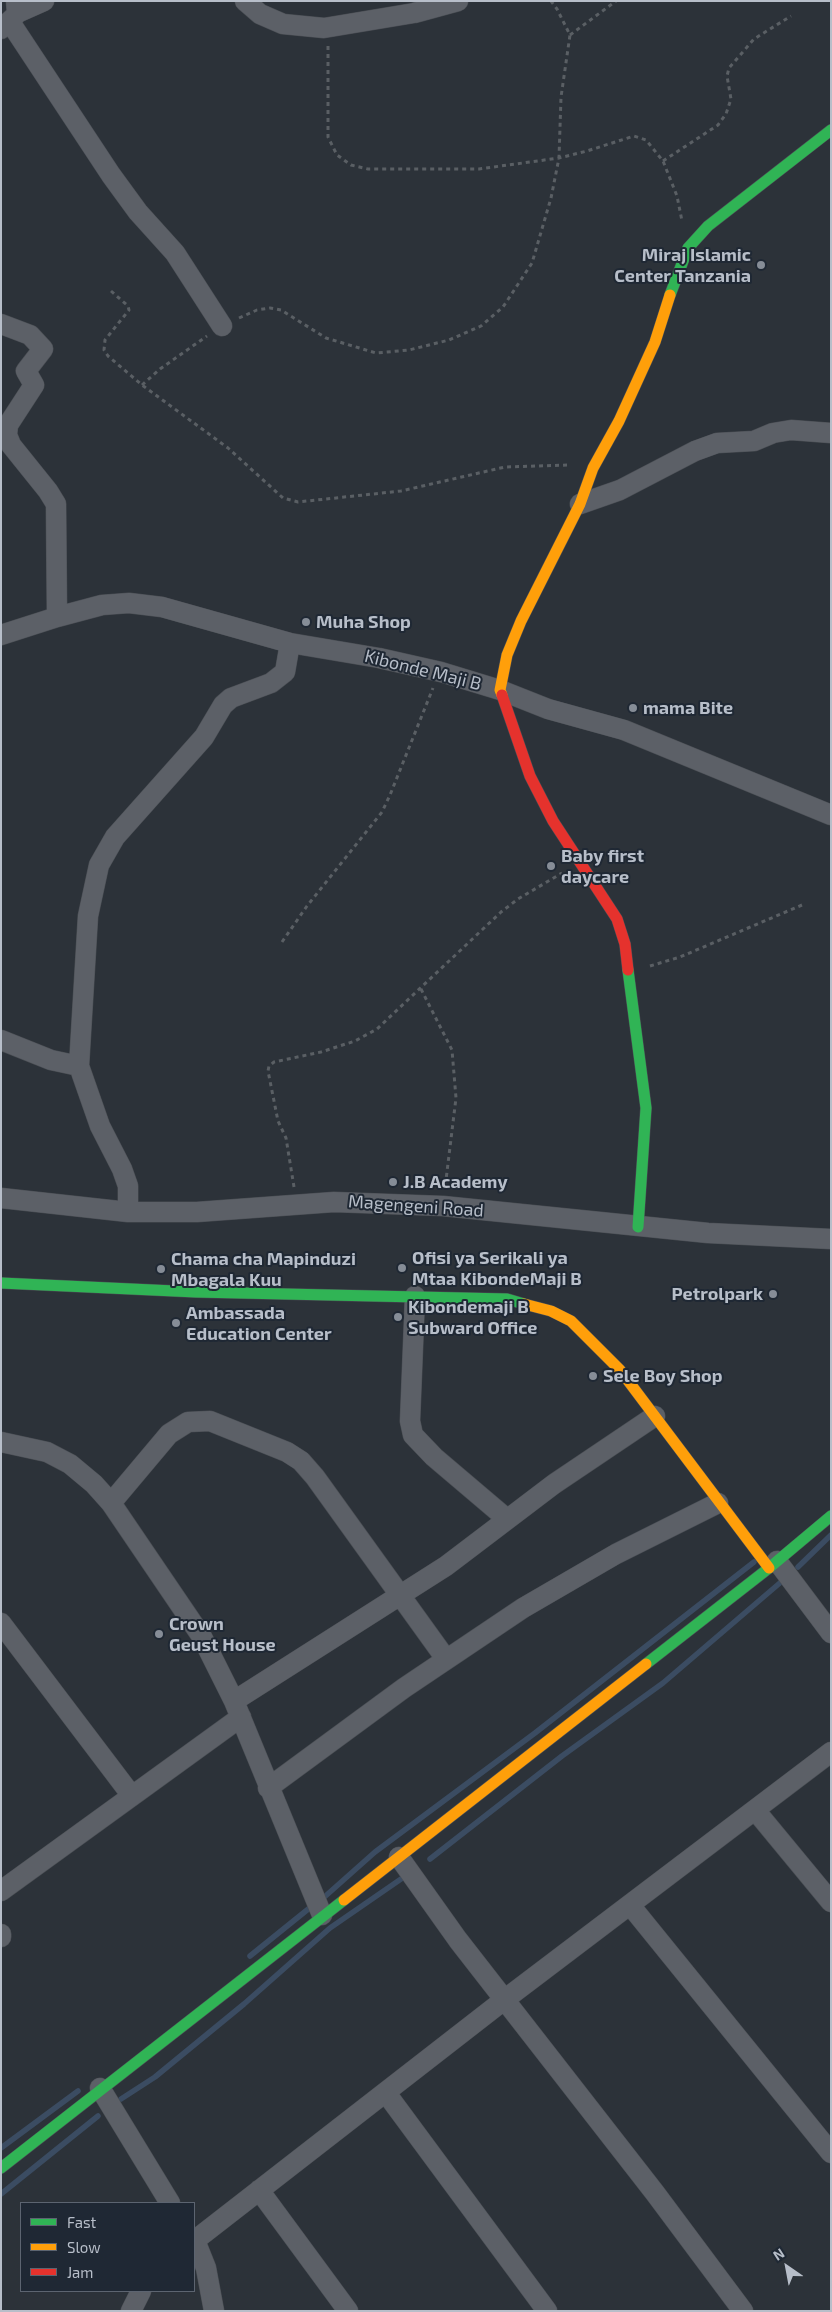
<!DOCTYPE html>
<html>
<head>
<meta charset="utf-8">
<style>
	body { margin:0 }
	#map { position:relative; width:832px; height:2312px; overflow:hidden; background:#2c3239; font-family:"Exo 2",sans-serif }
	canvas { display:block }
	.frame { position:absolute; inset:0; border:2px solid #b7bec9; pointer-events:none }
	.legend { position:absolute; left:20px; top:2202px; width:175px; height:90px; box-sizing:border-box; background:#1f2834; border:1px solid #5c6470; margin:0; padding:6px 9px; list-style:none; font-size:15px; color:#b7bec9 }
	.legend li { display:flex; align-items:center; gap:10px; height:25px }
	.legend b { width:25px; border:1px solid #5c6470 }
	.north { position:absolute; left:762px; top:2242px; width:50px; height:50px; -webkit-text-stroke:4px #1f2834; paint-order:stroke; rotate:327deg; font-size:14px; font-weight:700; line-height:20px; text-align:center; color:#b7bec9 }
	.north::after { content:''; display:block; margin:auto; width:18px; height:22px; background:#b7bec9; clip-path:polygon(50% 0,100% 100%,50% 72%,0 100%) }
</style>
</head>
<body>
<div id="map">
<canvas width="832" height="2312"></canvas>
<div class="frame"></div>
<ul class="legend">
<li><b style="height:6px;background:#30b455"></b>Fast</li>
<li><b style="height:6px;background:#ff9f0a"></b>Slow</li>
<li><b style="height:6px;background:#e5322d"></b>Jam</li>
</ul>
<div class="north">N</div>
</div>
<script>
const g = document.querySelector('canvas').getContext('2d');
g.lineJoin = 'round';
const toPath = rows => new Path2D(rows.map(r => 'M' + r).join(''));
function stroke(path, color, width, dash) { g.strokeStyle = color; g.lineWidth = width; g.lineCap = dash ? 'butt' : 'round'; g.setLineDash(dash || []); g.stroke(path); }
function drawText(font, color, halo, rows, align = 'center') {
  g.font = font + ' "Exo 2",sans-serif'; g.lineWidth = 4; g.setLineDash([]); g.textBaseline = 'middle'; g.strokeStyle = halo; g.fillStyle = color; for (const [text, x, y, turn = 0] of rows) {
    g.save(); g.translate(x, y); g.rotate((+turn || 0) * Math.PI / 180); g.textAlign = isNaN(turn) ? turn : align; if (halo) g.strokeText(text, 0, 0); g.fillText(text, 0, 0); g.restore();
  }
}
stroke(toPath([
	[798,1567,831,1535],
	[430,1859,562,1756,663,1683,781,1582],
	[321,1900,375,1852,535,1733,754,1562],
	[250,1956,312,1906],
	[121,2099,155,2077,244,2004,330,1928,401,1879],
	[1,2148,78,2091],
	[1,2194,98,2116]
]), '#3b4c62', 5.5);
const street = toPath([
	[245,1,260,14,283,24,324,28,414,13,458,1],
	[17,13,44,1],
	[10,22,111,175,138,212,175,253,222,326],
	[1,29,14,17,17,13,16,1],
	[1,324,30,335,43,349,26,371,34,385,8,425,7,435,11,445,48,491,56,504,57,617],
	[580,504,620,490,695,451,717,443,754,441,773,433,791,430,831,433],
	[1,635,57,617,102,605,129,603,162,607,290,643,379,658,441,672,500,690,548,709,624,730,831,815],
	[1,1040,51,1060,79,1066],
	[1,1198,128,1212,197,1212,334,1202,443,1206,708,1233,831,1239],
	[128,1212,128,1186,122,1169,100,1126,79,1066,88,916,99,865,115,837,204,737,223,705,231,698,271,683,285,672,290,643],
	[415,1296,410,1421,413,1435,434,1457,507,1519],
	[1,1442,47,1452,70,1464,94,1484,111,1503,202,1637,234,1701,322,1915],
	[111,1503,169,1434,188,1422,210,1421,287,1452,301,1461,315,1477,446,1659],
	[777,1561,831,1633],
	[1,1623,132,1796],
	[234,1701,446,1566,554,1484,655,1416],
	[268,1788,404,1688,523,1608,616,1554,718,1503],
	[755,1810,831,1902],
	[399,1857,458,1940,655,2193,743,2311],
	[1,1891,241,1717],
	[630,1905,831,2153],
	[1,1934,1,1937],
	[100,2088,170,2203],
	[386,2093,547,2311],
	[259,2190,348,2311],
	[194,2238,206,2268,214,2311],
	[194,2241,504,2000,831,1752],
	[131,2311,141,2291]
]);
const fast = toPath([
	[670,295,688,248,708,226,831,130],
	[628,970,646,1108,638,1227],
	[1,1283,196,1292,507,1299,524,1304],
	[646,1664,769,1568,831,1516],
	[1,2168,344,1900]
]);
const slow = toPath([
	[502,695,500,690,507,655,521,621,580,504,593,468,619,421,655,342,670,295],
	[524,1304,551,1311,571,1321,620,1370,769,1568],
	[344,1900,646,1664]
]);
const jam = toPath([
	[502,695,530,776,553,821,617,919,625,944,628,970]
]);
stroke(street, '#4a4e54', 21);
stroke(fast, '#4a4e54', 12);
stroke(slow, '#4a4e54', 12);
stroke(jam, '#4a4e54', 12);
stroke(toPath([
	[570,35,616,1],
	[328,46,328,137,337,155,351,165,368,169,479,169,559,158,587,151,634,136,646,140,663,161,677,196,682,221],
	[663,161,718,125,726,114,731,99,727,76,729,68,754,39,791,16],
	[111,291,128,306,129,310,105,340,104,350,108,356,142,385,228,448,283,498,298,502,401,491,505,467,570,465],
	[239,318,257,310,270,308,281,310,326,338,376,353,409,350,449,340,481,326,503,307,532,263,551,198,559,158,561,97,570,35,557,9,551,1],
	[142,385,160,369,207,336],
	[282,942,307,906,382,812,390,795,433,688],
	[650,966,680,957,802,905],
	[421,989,452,1050,456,1098,445,1188],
	[294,1187,286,1138,278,1121,268,1071,269,1066,274,1062,321,1052,355,1041,377,1029,501,912,518,899,562,873]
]), '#5a5f64', 3, [4, 4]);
stroke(street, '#5c6067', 20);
stroke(fast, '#30b455', 11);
stroke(slow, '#ff9f0a', 11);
stroke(jam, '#e5322d', 11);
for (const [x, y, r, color] of [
	[761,265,5,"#868d97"],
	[306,622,5,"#868d97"],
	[633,708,5,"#868d97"],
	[551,866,5,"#868d97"],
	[393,1182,5,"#868d97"],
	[402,1268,5,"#868d97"],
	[161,1269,5,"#868d97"],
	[773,1294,5,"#868d97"],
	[398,1317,5,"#868d97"],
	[176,1323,5,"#868d97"],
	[593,1376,5,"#868d97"],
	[159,1634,5,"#868d97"]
]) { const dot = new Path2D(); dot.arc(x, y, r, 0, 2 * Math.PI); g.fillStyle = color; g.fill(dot); stroke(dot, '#1f2834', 2); }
drawText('bold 18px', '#b7bec9', '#1f2834', [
	["Miraj Islamic",751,255,"right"],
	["Center Tanzania",751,276,"right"],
	["Muha Shop",316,622],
	["mama Bite",643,708],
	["Baby first",561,856],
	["daycare",561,877],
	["J.B Academy",403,1182],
	["Ofisi ya Serikali ya",412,1258],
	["Mtaa KibondeMaji B",412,1279],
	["Chama cha Mapinduzi",171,1259],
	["Mbagala Kuu",171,1280],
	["Petrolpark",763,1294,"right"],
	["Kibondemaji B",408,1307],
	["Subward Office",408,1328],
	["Ambassada",186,1313],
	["Education Center",186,1334],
	["Sele Boy Shop",603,1376],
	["Crown",169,1624],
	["Geust House",169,1645]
], 'left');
drawText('18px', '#b7bec9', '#1f2834', [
	["Kibonde Maji B",423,670,14],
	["Magengeni Road",416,1206,4]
]);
</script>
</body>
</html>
